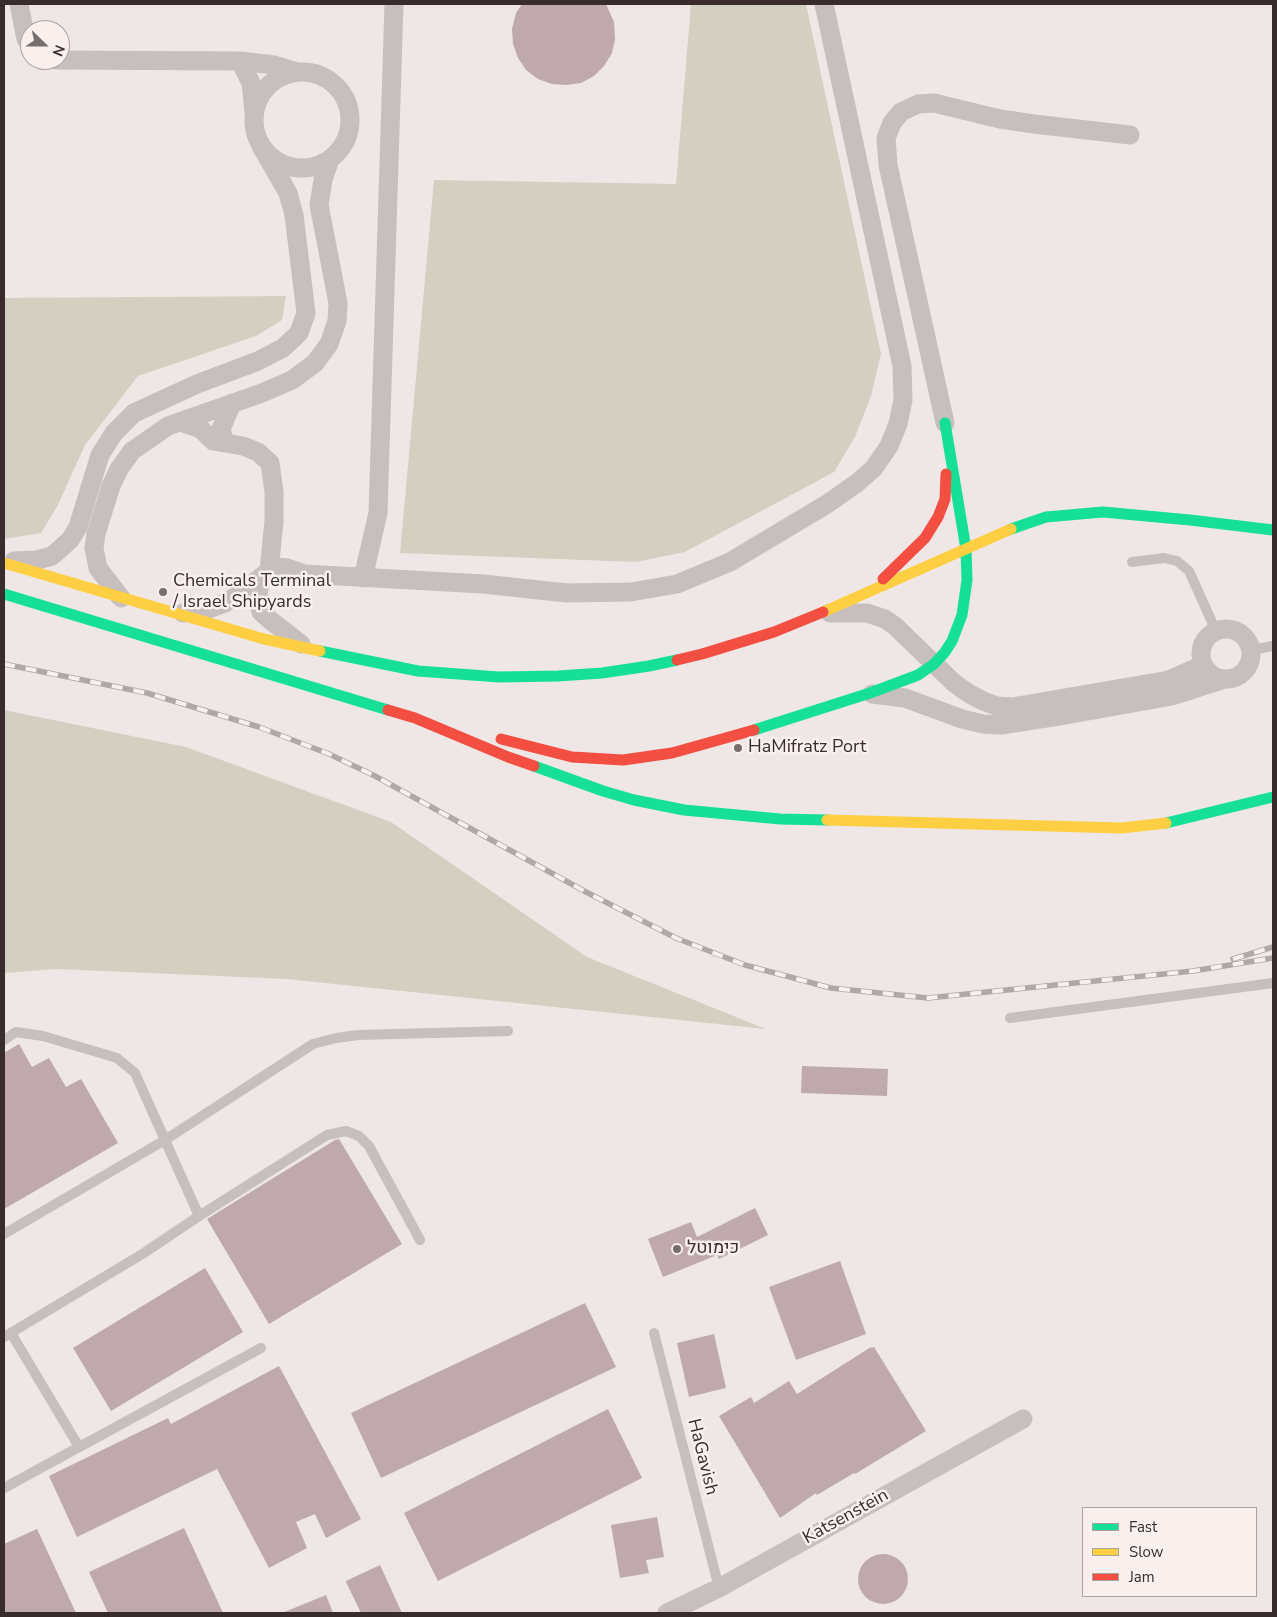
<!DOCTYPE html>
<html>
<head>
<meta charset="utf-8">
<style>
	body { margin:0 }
	#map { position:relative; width:1277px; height:1617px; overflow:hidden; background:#eee7e6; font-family:"Nunito Sans",sans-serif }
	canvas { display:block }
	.frame { position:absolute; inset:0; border:5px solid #382c2d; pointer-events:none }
	.legend { position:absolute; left:1082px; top:1507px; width:175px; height:90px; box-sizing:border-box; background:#f9f0ee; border:1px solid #aca2a1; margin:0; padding:6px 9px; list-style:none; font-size:15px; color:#382c2d }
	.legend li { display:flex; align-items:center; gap:10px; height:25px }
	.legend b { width:25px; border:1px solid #aca2a1 }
	.north { position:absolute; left:20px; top:20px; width:50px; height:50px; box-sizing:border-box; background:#f9f0ee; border:1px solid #aca2a1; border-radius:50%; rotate:112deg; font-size:14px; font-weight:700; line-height:20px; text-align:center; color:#382c2d }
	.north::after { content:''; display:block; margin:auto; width:18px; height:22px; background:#786d6e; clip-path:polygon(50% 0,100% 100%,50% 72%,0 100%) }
</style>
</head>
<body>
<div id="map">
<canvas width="1277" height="1617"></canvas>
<div class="frame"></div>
<ul class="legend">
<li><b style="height:6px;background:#16e098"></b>Fast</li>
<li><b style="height:6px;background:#ffcf43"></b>Slow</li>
<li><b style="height:6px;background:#f24e42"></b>Jam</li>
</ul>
<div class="north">N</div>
</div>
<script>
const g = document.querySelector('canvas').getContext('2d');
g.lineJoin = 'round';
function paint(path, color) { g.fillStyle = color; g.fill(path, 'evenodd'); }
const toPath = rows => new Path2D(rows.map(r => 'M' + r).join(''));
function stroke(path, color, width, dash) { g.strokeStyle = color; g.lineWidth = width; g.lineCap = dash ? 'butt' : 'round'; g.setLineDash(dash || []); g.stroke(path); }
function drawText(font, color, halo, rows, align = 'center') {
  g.font = font + ' "Nunito Sans",Heebo,sans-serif'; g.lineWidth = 5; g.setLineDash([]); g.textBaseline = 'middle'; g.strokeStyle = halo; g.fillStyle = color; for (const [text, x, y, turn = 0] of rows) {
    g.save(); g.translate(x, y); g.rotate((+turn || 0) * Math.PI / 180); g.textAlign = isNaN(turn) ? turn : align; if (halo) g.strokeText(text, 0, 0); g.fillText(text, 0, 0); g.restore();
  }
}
paint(toPath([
	[691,4,806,4,881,354,871,396,855,437,834,472,685,552,636,562,400,553,434,180,676,184],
	[286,296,282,320,256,336,138,376,85,445,58,505,41,533,4,539,4,298],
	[4,710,186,747,391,822,587,957,766,1029,287,979,57,969,4,973]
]), '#d4d0c1');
paint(toPath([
	[522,4,606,4,614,22,615,39,612,53,604,66,594,76,581,83,566,85,552,84,538,79,526,70,518,58,513,44,512,29,516,13],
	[19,1044,32,1067,49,1058,66,1087,81,1079,118,1143,4,1209,4,1053],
	[802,1066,888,1069,887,1096,801,1093],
	[339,1139,402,1244,269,1324,207,1219,335,1140],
	[755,1208,768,1235,719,1259,717,1255,663,1277,648,1239,691,1222,697,1237],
	[840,1261,866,1334,796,1360,769,1287],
	[205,1268,243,1332,111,1411,73,1348],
	[585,1303,616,1367,381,1478,351,1413],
	[714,1334,726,1388,689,1397,677,1343],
	[871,1347,871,1348,874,1347,926,1431,855,1474,854,1473,817,1495,816,1493,780,1518,719,1416,751,1397,754,1403,789,1381,797,1394],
	[279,1366,361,1519,326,1538,315,1514,296,1522,307,1548,269,1568,217,1469,77,1537,49,1476,168,1418,171,1424],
	[608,1409,642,1478,438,1581,404,1513],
	[657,1517,664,1557,646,1560,649,1573,620,1578,611,1525],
	[184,1528,223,1613,108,1613,89,1572],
	[37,1529,76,1613,4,1613,4,1544],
	'858 1579a25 25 0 1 1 50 0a25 25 0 1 1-50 0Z',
	[380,1565,402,1613,361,1613,346,1582,346,1581],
	[326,1595,333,1613,282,1613]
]), '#bfa9ac');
stroke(toPath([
	[1132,562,1164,558,1177,561,1189,571,1216,631],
	[1251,650,1273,646],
	[1010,1018,1273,983],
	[4,1040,16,1032,43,1036,117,1058,135,1073,199,1216],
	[4,1234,165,1140,313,1044,336,1038,358,1035,508,1031],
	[11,1333,79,1447],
	[654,1333,719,1588],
	[4,1337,144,1253,199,1216,327,1135,346,1131,359,1136,369,1146,420,1240],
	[4,1488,261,1348]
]), '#c7bebe', 10);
stroke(toPath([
	[19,4,26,39,30,41],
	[56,60,240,61,274,65,298,72],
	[240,61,251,83,254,112],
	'254 120a48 48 0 1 1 96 0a48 48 0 1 1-96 0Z',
	[181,422,201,429,213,441,243,446,258,452,270,463,274,492,274,521,269,571,260,583,258,594,259,604,261,612,270,620,301,644],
	[945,423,888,165,886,138,892,123,901,112,918,104,934,103,1000,119,1034,124,1130,135],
	[225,443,221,429,232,403],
	[14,561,37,560,52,556,70,540,78,527,100,455,114,433,134,413,197,384,258,361,283,348,299,333,306,313,294,215,288,193,261,146],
	[363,578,378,513,394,4],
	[121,598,98,568,94,548,96,534,111,486,119,469,132,451,168,426,262,393,292,380,315,363,329,344,337,321,338,303,319,205,323,180,330,159],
	[183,613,208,609,225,603,238,595,269,571,277,567,287,568,304,574,483,584,567,593,631,592,677,584,730,562,827,504,857,483,874,468,889,446,898,424,903,400,902,366,824,4],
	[830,613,867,613,885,619,895,626,954,683,968,693,983,701,997,706,1012,707,1169,680,1203,665],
	'1201 654a25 25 0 1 1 50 0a25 25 0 1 1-50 0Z',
	[872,694,905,698,962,719,983,724,1001,725,1059,716,1172,696,1222,680],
	[667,1613,719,1588,1023,1419]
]), '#c7bebe', 19);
stroke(toPath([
	[1011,529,1046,517,1103,512,1190,520,1273,530],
	[4,594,388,710],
	[320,651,418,671,499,677,558,676,602,673,649,666,677,660],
	[754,730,870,693,918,675,934,664,945,652,952,641,962,615,967,580,966,549,945,423],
	[534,766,603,791,634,800,684,810,780,819,827,820],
	[1166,823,1273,797]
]), '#16e098', 11);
stroke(toPath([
	[4,563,264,639,320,651],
	[823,612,1011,529],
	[827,820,1122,828,1166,823]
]), '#ffcf43', 11);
stroke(toPath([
	[883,579,925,538,938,517,945,499,946,474],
	[677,660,702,654,774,632,823,612],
	[388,710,415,718,508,757,534,766],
	[501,739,572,757,623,760,672,753,754,730]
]), '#f24e42', 11);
const rail = toPath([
	[4,664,147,693,259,727,329,754,375,776,586,892,676,938,745,965,831,988,928,998,1193,971,1273,958],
	[1233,959,1273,947]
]);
stroke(rail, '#afa8a8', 5.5);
stroke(rail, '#f9f0ee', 4, [11]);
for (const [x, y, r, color] of [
	[163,592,5,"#786d6e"],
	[738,748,5,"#786d6e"],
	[677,1249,5,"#786d6e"]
]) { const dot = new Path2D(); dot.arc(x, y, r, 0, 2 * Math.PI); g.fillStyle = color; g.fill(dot); stroke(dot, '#f9f0ee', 2); }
drawText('18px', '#382c2d', '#f9f0ee', [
	["Chemicals Terminal",173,582],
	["/ Israel Shipyards",173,603],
	["HaMifratz Port",748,748],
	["כימוטל",687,1249]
], 'left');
drawText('18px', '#382c2d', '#f9f0ee', [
	["HaGavish",702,1457,76],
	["Katsenstein",846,1517,-29]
]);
</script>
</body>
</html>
